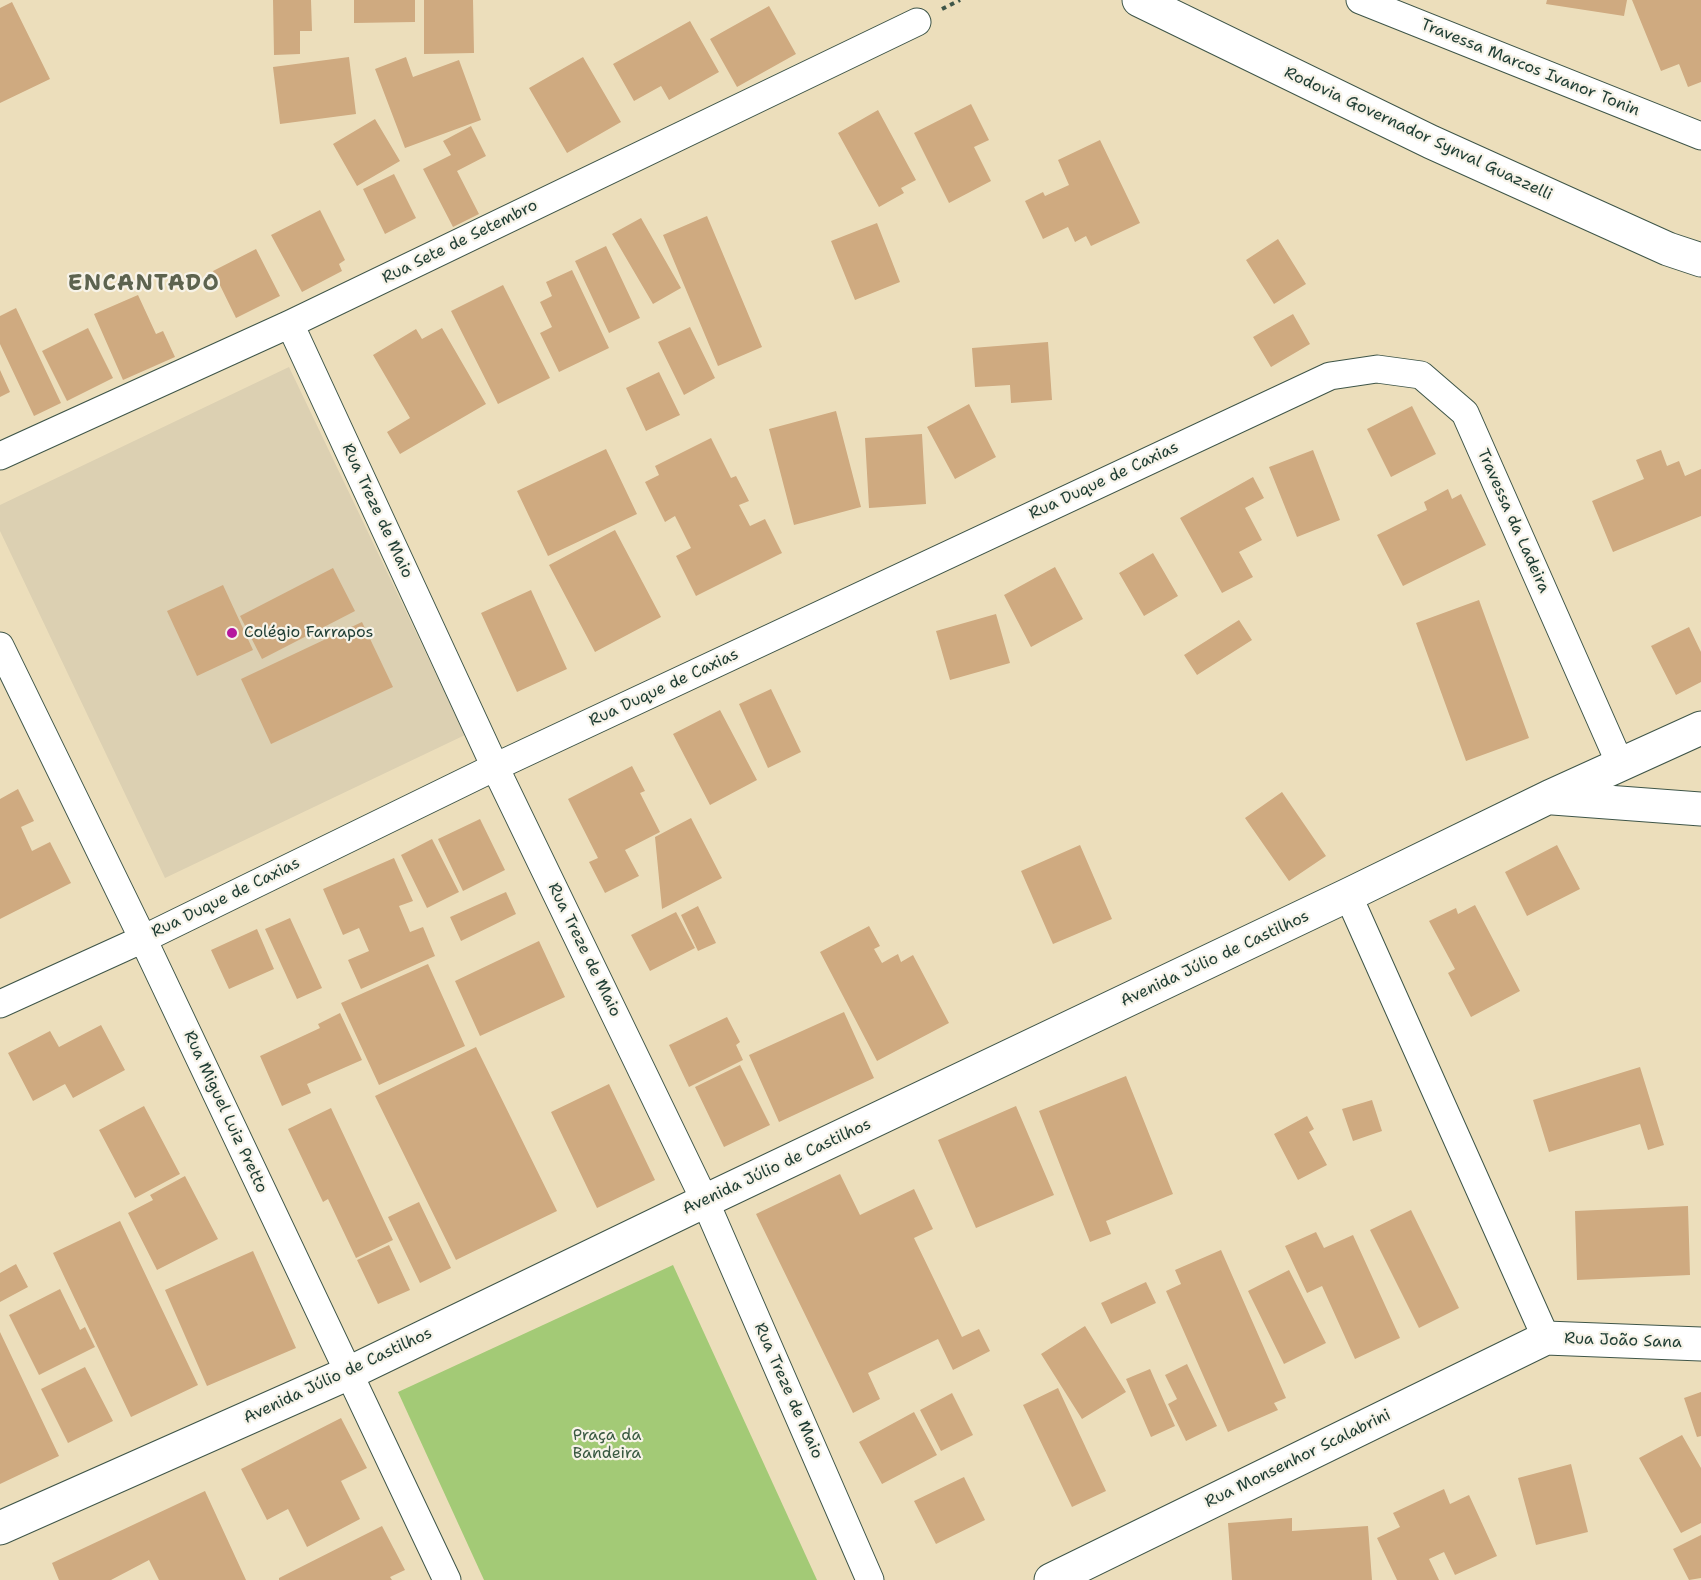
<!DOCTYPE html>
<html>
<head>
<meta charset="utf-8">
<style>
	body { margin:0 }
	canvas { display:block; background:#ecdebb }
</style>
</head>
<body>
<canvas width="1701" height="1580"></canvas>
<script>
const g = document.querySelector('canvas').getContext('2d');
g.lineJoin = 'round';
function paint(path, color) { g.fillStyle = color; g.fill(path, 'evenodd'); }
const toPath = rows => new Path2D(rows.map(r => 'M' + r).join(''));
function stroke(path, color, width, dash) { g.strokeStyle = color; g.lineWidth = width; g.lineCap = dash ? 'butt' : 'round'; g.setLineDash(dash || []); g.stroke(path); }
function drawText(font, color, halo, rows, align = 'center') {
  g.font = font + ' "Shantell Sans",sans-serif'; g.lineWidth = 4.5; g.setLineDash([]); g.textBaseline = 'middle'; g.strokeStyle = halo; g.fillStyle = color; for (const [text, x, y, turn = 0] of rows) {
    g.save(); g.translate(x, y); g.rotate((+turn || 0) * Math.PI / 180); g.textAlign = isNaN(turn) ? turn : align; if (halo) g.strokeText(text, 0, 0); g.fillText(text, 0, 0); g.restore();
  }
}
paint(toPath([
	[289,367,465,735,165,878,0,531,0,505]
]), '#dcd0b2');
paint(toPath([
	[673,1265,817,1580,484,1580,398,1392]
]), '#a3ca76');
paint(toPath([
	[273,0,311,0,312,31,300,31,300,54,274,55],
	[354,0,415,0,415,22,354,23],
	[424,0,473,0,474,53,424,54],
	[1547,0,1627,0,1624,16,1546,4],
	[1632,0,1701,0,1701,82,1688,87,1679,64,1661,71],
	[12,2,50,79,0,103,0,8],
	[769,6,796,54,737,87,710,39],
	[690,21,719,72,669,100,661,86,634,101,613,64],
	[349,57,356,114,280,124,273,67],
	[406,57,413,77,459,60,481,120,405,148,375,69],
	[583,57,621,122,567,153,529,88],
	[971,104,989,140,974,147,991,181,949,203,914,133],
	[878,110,916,180,901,188,904,193,879,207,838,133],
	[375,119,400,161,357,186,333,144],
	[471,126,486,156,457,171,479,214,453,227,423,169,451,155,443,141],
	[1100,140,1140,223,1091,246,1086,236,1075,242,1068,227,1043,239,1025,201,1043,192,1045,196,1069,185,1058,160],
	[394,174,416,218,385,234,363,189],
	[320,210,345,260,339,264,342,271,302,292,271,235],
	[707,216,762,347,718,366,663,235],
	[641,218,681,288,653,304,612,234],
	[877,223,900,282,855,300,831,241],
	[1278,239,1306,284,1274,304,1246,260],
	[606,246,640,318,609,333,575,261],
	[256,249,280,296,236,318,213,271],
	[572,270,609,348,559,372,540,333,552,327,540,302,552,296,546,282],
	[503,285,550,378,498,404,451,311],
	[138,295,156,334,163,331,175,357,123,380,94,314],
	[16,308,61,403,34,416,0,344,0,316],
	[1293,314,1310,344,1271,367,1253,337],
	[690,327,715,378,684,395,658,342],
	[88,328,113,378,67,401,42,351],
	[442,328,486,404,400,454,387,432,410,418,373,355,416,329,422,339],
	[1048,342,1052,400,1011,403,1010,385,975,387,972,348],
	[0,370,10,392,0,397],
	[659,372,680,415,646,431,626,388],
	[969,404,996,457,955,479,927,427],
	[1412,406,1436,454,1391,477,1367,429],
	[836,411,861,507,794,525,769,429],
	[922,434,926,504,869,508,865,438],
	[711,438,731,478,736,476,749,501,739,505,750,526,765,519,782,553,696,596,676,556,691,548,675,516,665,522,645,482,659,475,655,466],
	[606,449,637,514,548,556,517,491],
	[1313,450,1340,520,1297,537,1269,467],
	[1661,450,1667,466,1679,461,1685,476,1701,469,1701,516,1613,552,1592,501,1644,479,1636,460],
	[1253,477,1264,498,1245,508,1262,540,1239,552,1253,577,1222,593,1180,518],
	[1448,489,1452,499,1461,494,1486,545,1403,586,1377,535,1427,510,1424,502],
	[615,530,661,617,595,652,549,565],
	[1153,553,1178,596,1144,616,1119,573],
	[1055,567,1083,619,1031,647,1004,595],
	[333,568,355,611,262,659,240,616],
	[223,585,253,650,197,676,167,611],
	[531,590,567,669,517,692,481,613],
	[1479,600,1529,738,1466,761,1416,623],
	[996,614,1010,663,950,680,936,631],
	[1239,620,1252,640,1197,675,1184,655],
	[362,622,393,687,271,744,241,679],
	[1689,627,1701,652,1701,682,1676,695,1651,646],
	[771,689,801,752,768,768,739,704],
	[720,710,757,780,710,805,673,734],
	[632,766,645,791,640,793,660,832,625,850,639,876,605,893,589,862,598,858,568,799],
	[18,789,34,821,21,827,32,851,50,842,71,883,0,919,0,799],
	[1282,792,1326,856,1289,881,1245,818],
	[691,818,722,878,662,909,655,837],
	[480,819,505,870,463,891,438,839],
	[432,839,459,892,427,908,401,855],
	[1080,845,1112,919,1053,944,1021,871],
	[1557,845,1580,889,1527,916,1505,872],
	[394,858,413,901,399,906,410,932,423,927,435,956,361,989,348,960,369,951,359,928,343,935,323,889],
	[506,892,516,914,461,941,450,917],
	[1475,905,1520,991,1471,1017,1448,973,1455,969,1429,921,1456,908,1458,914],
	[698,906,716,943,698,951,681,915],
	[676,912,695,948,650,971,631,935],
	[290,918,322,988,297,999,265,929],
	[869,926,880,946,874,949,882,963,898,954,901,962,913,955,949,1023,877,1061,820,952],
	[257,929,274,969,229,989,211,950],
	[539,941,565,997,480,1036,455,981],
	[428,964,465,1046,379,1085,341,1003],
	[844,1012,874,1078,779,1122,749,1055],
	[340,1013,362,1060,307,1084,311,1093,282,1106,260,1056,320,1028,318,1024],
	[727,1017,740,1042,736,1045,743,1060,689,1087,669,1045],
	[101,1025,125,1070,73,1098,65,1084,33,1101,8,1053,50,1031,59,1047],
	[476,1047,557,1211,456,1260,375,1096],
	[740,1065,770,1125,724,1147,695,1087],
	[1640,1067,1664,1145,1648,1150,1640,1124,1549,1152,1533,1100],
	[1126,1076,1173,1194,1106,1221,1111,1234,1090,1242,1039,1111],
	[609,1084,655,1180,597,1208,551,1112],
	[1372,1100,1382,1131,1353,1141,1342,1109],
	[144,1106,180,1174,135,1198,99,1130],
	[1016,1106,1054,1195,976,1228,938,1140],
	[331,1108,393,1240,356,1258,328,1199,323,1202,288,1129],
	[1307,1116,1314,1129,1309,1132,1327,1165,1298,1180,1274,1134],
	[840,1174,860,1215,914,1189,933,1229,914,1238,962,1337,979,1329,990,1351,953,1370,938,1339,868,1373,880,1399,853,1413,756,1214],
	[185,1176,218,1239,157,1270,128,1213,153,1200,150,1195],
	[419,1202,451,1268,420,1283,388,1217],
	[1688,1206,1690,1275,1577,1280,1575,1211],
	[1411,1210,1459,1308,1419,1328,1370,1230],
	[120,1221,198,1385,131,1417,53,1253],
	[1316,1232,1324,1248,1353,1235,1400,1338,1355,1359,1322,1286,1307,1293,1285,1246],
	[389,1245,410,1290,378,1304,357,1260],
	[1221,1250,1286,1398,1274,1403,1278,1410,1228,1432,1166,1291,1181,1284,1175,1270],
	[253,1251,296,1348,207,1386,165,1290],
	[16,1264,28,1287,0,1302,0,1273],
	[1289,1270,1326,1343,1284,1364,1248,1291],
	[1146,1282,1156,1303,1111,1324,1101,1303],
	[60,1289,80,1330,85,1327,95,1347,39,1375,9,1315],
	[1085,1326,1126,1392,1082,1419,1041,1354],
	[0,1332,59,1456,0,1484],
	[1187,1364,1217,1426,1186,1441,1168,1404,1177,1399,1165,1375],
	[85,1367,113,1421,68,1443,41,1389],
	[1150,1369,1175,1426,1151,1437,1126,1379],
	[1058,1388,1106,1491,1072,1507,1023,1405],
	[1701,1392,1701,1436,1697,1437,1684,1398],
	[952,1393,973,1435,941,1451,920,1410],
	[914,1412,937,1455,882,1484,859,1442],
	[341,1418,367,1468,341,1481,360,1519,307,1547,288,1509,267,1520,241,1469],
	[1682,1435,1701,1468,1701,1523,1681,1533,1639,1458],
	[1571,1464,1588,1532,1536,1545,1518,1478],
	[964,1477,985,1520,936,1544,914,1501],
	[1444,1489,1450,1504,1469,1495,1497,1556,1455,1575,1444,1552,1429,1559,1439,1580,1397,1580,1377,1538,1400,1527,1393,1513],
	[205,1491,246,1580,159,1580,149,1560,111,1580,59,1580,52,1563],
	[1292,1518,1292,1531,1368,1526,1372,1580,1232,1580,1228,1523],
	[382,1526,405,1570,390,1577,392,1580,279,1580,279,1578],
	[1701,1535,1701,1578,1689,1580,1673,1549]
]), '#cfaa80');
const minor = toPath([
	[1360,0,1701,136],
	[290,324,495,767,705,1201,870,1580],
	[0,456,290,324,917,22],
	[0,646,143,939,447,1580],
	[1348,895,1546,1338],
	[0,1004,143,939,495,767,1330,376,1377,369,1421,375,1465,413,1621,766]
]);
const tertiary = toPath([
	[1553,798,1701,809],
	[0,1528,349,1373,705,1201,1348,895,1549,797,1701,728],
	[1051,1580,1546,1338,1701,1344]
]);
const primary = toPath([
	[1139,0,1431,142,1668,249,1701,260]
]);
stroke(minor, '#3e5548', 29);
stroke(tertiary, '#3e5548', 35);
stroke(primary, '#3e5548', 35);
stroke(toPath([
	[942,9,960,0]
]), '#3e5548', 4, [4.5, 4.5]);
stroke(minor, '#fff', 27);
stroke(tertiary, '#fff', 33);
stroke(primary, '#fff', 33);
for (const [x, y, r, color] of [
	[232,633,6,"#b5179e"]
]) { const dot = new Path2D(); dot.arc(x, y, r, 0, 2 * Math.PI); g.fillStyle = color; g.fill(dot); stroke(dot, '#f7f3e8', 2); }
drawText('16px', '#1f3d34', '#f7f3e8', [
	["Travessa Marcos Ivanor Tonin",1530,68,22],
	["Rodovia Governador Synval Guazzelli",1418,134,25],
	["Rua Sete de Setembro",460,242,-26],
	["Rua Duque de Caxias",1104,481,-25],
	["Rua Treze de Maio",377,511,65],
	["Travessa da Ladeira",1513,521,66],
	["Rua Duque de Caxias",664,688,-25],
	["Rua Duque de Caxias",226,898,-26],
	["Rua Treze de Maio",584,950,64],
	["Avenida Júlio de Castilhos",1215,959,-25],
	["Rua Miguel Luiz Pretto",225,1112,65],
	["Avenida Júlio de Castilhos",777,1167,-25],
	["Rua João Sana",1623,1341,2],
	["Avenida Júlio de Castilhos",338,1376,-25],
	["Rua Treze de Maio",788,1391,66],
	["Rua Monsenhor Scalabrini",1298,1459,-26]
]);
drawText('16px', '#1f3d34', '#f7f3e8', [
	["Colégio Farrapos",244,633]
], 'left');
drawText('16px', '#395941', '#f7f3e8', [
	["Praça da",607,1436],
	["Bandeira",607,1454]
]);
g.letterSpacing = '1.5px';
drawText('bold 22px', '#5d634f', '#f7f3e8', [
	["ENCANTADO",144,284]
]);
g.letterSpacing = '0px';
</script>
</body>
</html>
